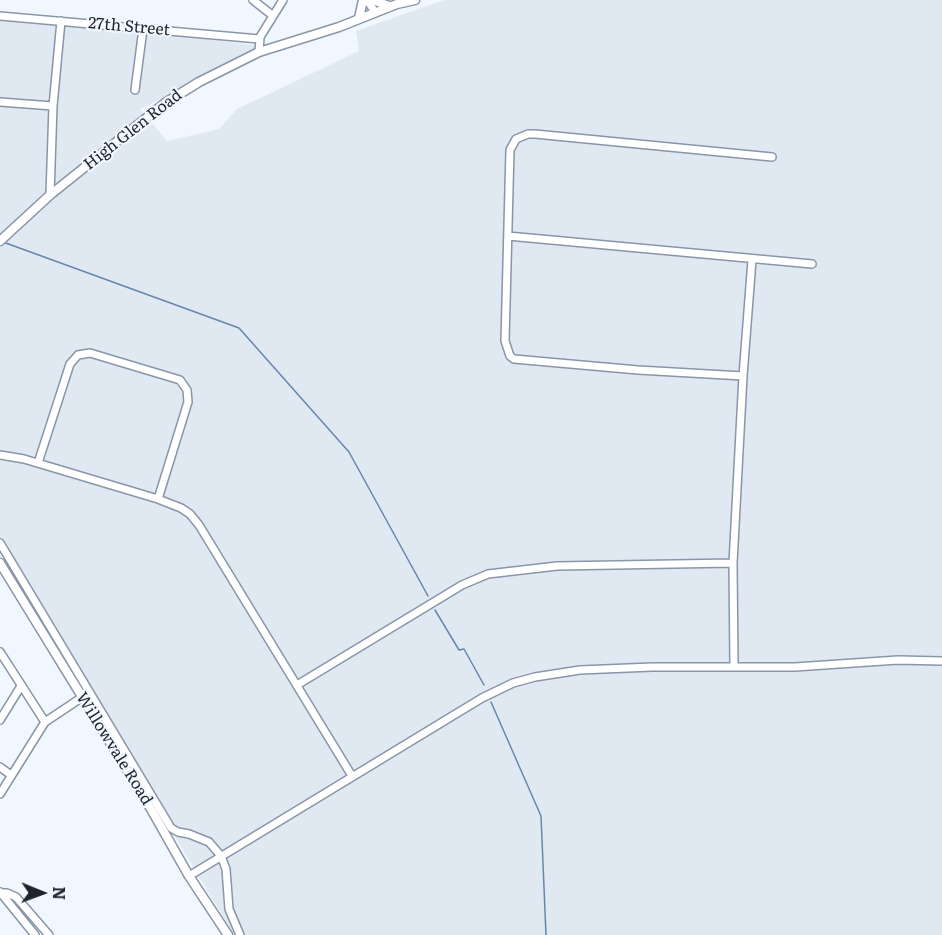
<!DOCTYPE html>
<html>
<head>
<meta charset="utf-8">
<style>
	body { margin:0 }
	#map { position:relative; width:942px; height:935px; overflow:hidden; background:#f1f7ff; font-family:Literata,serif }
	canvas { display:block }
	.north { position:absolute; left:12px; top:863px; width:60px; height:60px; -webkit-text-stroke:4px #f1f7ff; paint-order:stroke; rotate:91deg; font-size:16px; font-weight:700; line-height:24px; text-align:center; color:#1f252c }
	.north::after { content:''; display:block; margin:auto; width:21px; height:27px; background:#1f252c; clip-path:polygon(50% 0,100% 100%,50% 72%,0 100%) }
</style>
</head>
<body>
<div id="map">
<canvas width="942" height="935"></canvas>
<div class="north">N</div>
</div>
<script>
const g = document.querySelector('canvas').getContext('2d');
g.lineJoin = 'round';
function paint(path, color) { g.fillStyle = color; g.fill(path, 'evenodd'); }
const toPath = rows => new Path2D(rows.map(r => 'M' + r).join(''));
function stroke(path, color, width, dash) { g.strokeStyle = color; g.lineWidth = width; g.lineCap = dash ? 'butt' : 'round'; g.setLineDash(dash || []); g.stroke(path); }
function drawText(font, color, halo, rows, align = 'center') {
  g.font = font + ' Literata,serif'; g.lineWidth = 4.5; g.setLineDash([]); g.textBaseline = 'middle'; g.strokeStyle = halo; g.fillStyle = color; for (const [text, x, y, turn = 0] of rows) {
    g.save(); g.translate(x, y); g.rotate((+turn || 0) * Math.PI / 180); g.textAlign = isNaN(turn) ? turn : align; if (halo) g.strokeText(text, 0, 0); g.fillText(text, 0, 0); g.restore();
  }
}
paint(toPath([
	[444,0,942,0,942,935,234,935,0,546,0,18,175,35,268,47,140,109,167,141,219,129,237,109,359,51,356,31]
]), '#e0e8f2');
stroke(toPath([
	[3,242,239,328,349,452,428,596],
	[435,610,459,650,464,649,484,685],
	[491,702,541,816,546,935]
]), '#6786ad', 1.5);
const minor = toPath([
	[253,0,272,15],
	[367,0,375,12],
	[0,16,259,39],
	[259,52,260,37,283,0],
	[135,90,143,29],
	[0,102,53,106],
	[50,195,53,106,61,21],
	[508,236,812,264],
	[743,376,638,370,514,359,510,356,505,341,510,150,516,139,528,134,535,134,772,157],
	[0,455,24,459,158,499,181,508,190,514,199,525,352,776],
	[38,463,70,364,78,355,90,353,180,380,187,390,188,402,158,499],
	[0,543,171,828,178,832,189,834,209,842,221,856,226,869,229,909,240,935],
	[0,652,45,722],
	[734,667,733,563,743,376,752,260],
	[297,685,462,585,488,574,557,566,733,563],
	[0,720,21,686],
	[0,767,11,775],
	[0,794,45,722,81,698],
	[189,876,482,698,513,683,535,677,580,670,652,667,795,667,898,660,942,661],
	[0,892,35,935],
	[1,893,7,893,16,897,49,935]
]);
const major = toPath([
	[373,0,389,6],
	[359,18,363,0],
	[0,241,50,195,165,103,199,82,259,52,339,27,397,4,415,0],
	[0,563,151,809,189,876,228,935]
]);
stroke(minor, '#8896a8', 10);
stroke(major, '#8896a8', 11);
stroke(minor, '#fff', 7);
stroke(major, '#fff', 8);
drawText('16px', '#1f252c', '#f1f7ff', [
	["27th Street",129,27,5],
	["High Glen Road",133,130,-38],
	["Willowvale Road",114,749,58]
]);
</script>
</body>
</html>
